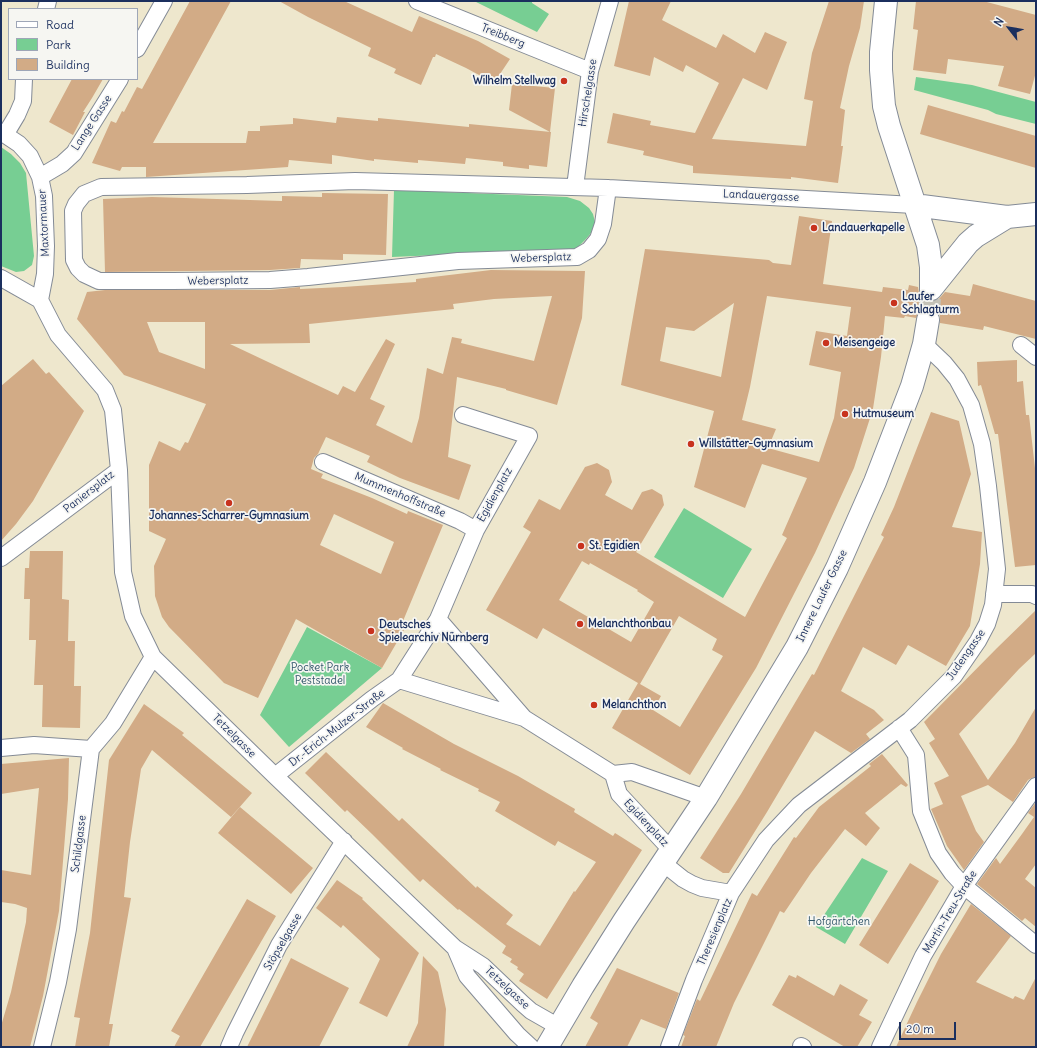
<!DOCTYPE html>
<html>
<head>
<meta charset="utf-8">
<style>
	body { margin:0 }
	#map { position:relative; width:1037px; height:1048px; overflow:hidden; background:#eee7cd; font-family:Delius,sans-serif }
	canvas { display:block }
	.frame { position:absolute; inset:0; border:2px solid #1b2f5e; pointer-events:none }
	.legend { position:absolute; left:8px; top:8px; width:130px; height:72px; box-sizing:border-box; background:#f6f6f2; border:1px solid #9ea6b7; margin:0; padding:5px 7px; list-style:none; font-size:12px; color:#1b2f5e }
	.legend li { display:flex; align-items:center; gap:8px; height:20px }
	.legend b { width:20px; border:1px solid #9ea6b7 }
	.north { position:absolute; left:989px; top:8px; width:40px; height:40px; -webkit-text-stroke:3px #f6f6f2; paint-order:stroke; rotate:301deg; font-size:11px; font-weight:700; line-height:16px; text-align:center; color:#1b2f5e }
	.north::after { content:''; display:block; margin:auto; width:14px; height:18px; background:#1b2f5e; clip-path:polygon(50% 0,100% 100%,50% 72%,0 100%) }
	.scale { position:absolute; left:899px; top:1022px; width:57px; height:18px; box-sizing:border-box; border:2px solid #1b2f5e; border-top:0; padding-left:5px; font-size:12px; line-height:14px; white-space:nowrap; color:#1b2f5e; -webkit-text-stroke:3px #f6f6f2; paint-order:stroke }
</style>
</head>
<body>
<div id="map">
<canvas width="1037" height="1048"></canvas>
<div class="frame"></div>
<ul class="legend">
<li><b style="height:5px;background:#fff"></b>Road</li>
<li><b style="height:11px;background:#77ce93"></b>Park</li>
<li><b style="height:11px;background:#d2ab86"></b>Building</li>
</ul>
<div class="north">N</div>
<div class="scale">20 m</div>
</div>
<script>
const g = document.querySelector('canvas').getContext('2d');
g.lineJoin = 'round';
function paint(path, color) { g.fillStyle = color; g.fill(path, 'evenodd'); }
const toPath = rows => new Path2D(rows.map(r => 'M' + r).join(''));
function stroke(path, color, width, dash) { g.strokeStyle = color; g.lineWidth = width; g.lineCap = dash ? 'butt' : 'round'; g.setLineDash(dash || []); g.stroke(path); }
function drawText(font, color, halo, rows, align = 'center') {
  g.font = font + ' Delius,sans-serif'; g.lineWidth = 3.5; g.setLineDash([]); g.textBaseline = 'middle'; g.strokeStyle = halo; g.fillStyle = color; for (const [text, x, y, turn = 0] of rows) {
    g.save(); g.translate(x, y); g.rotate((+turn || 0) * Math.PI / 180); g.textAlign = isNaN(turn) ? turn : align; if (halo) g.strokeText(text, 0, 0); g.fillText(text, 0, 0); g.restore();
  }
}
paint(toPath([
	[474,1,532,1,532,3,549,14,537,32],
	[916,77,972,85,1036,102,1036,124,996,114,988,110,914,90],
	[1,147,11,154,20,163,26,173,34,256,32,265,24,271,16,272,1,266],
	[394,190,567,197,580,201,589,208,593,214,595,222,591,233,586,239,576,249,392,257],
	[684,508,752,549,723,598,654,557],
	[307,627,382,668,289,747,260,715],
	[862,858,888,871,845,944,816,927]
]), '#77ce93');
paint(toPath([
	[190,1,231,1,153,143,246,143,248,131,260,131,260,126,293,124,293,118,336,123,337,117,378,121,378,118,469,127,469,124,551,132,547,167,529,165,529,169,503,166,503,162,466,158,465,164,418,160,418,163,374,159,374,161,332,155,332,164,289,160,288,167,146,177,146,167,122,167,120,171,92,163,111,121,116,123,122,111,124,112,137,87,142,89],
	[279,1,344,1,412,32,419,16,478,41,510,59,494,83,466,68,436,54,435,57,433,57,421,85,394,73,396,69,368,56,371,48,308,17],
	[629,1,671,1,662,20,716,48,723,34,755,53,765,32,787,42,767,90,743,78,712,139,806,146,813,101,804,99,812,53,829,1,864,1,860,28,849,66,840,108,845,110,841,146,843,146,838,183,791,177,791,179,693,173,693,166,643,155,644,151,607,143,613,113,651,121,650,125,695,133,719,83,686,65,683,72,654,57,650,76,614,66],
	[916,1,983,1,1036,15,1036,72,1030,94,998,86,1004,66,948,59,946,74,913,70,918,30,913,29],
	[72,79,103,79,92,98,83,112,85,112,73,135,49,122],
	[512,84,555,88,550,132,509,110],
	[928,105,1036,136,1036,168,920,134],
	[322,193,388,194,386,255,343,254,343,260,301,259,300,268,270,270,105,272,103,199,152,197,282,201,282,196,322,197],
	[799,216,832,221,823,284,882,292,883,287,908,290,909,285,918,287,919,293,923,298,931,301,938,300,945,292,970,296,973,284,1036,301,1036,339,984,326,983,330,940,323,940,315,936,310,930,308,923,308,919,312,916,318,905,316,904,318,885,316,881,357,872,415,871,415,854,468,815,553,756,668,690,775,612,728,638,683,543,628,537,639,486,610,531,532,523,527,539,499,560,510,585,467,597,463,609,470,612,482,605,495,632,510,642,492,652,489,662,495,664,505,636,552,745,617,787,538,782,535,807,478,762,464,745,508,694,487,714,411,621,385,645,249,769,260,773,263,791,265],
	[767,296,851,307,847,336,816,331,809,365,841,372,834,418,819,462,768,448,776,429,742,420,750,387],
	[734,303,721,377,660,361,666,327,694,331],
	[582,561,589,565,590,563,638,590,637,591,654,602,631,642,559,600],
	[679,616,717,639,712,650,723,656,680,727,653,710,661,696,640,684],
	[491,270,585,271,582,318,557,405,506,390,506,389,457,377,448,457,471,465,459,500,400,478,367,462,370,456,326,437,318,454,314,458,311,469,323,474,321,478,372,498,407,514,408,511,443,525,403,621,407,624,404,630,382,668,296,619,258,698,224,683,169,627,162,617,155,596,154,566,166,539,149,531,149,465,159,441,180,451,185,442,188,443,206,404,124,375,77,319,87,292,105,290,270,290,300,287,300,289,343,287,416,282,416,279],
	[552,296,534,361,461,343,462,339,452,337,443,374,427,368,419,418,412,443,376,425,385,406,370,399,395,344,386,339,355,392,343,386,338,395,230,344,310,343,309,324,454,309,453,304,494,299],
	[147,322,205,322,205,369,159,352],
	[334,514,394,542,381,574,320,545],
	[33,359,46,374,49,372,84,411,33,501,16,524,1,541,1,386],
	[1017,360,1017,382,1023,381,1026,415,1029,415,1036,477,1036,565,1015,567,998,434,995,434,981,385,978,386,977,362],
	[931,412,959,421,971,474,952,527,982,532,980,564,970,626,946,666,908,645,896,665,863,647,841,691,874,710,884,720,866,734,870,739,851,753,815,731,767,812,729,873,723,873,700,858,741,794,812,674,814,675,884,537,881,535,894,507],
	[30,551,63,551,62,599,69,600,68,641,75,641,74,686,81,686,80,728,42,727,43,685,34,685,36,640,29,640,30,599,24,599,25,568,29,568],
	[1036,610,1036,653,1019,669,959,734,988,780,1015,743,1036,707,1036,777,1032,778,1028,780,1013,802,988,785,961,796,976,831,984,842,964,870,947,846,931,809,943,804,934,783,949,776,929,743,935,739,924,722,997,648],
	[383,703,454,744,518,776,575,809,574,812,613,836,615,833,642,850,547,999,519,981,524,974,517,969,518,967,510,962,512,959,502,953,506,946,459,909,458,910,423,879,420,882,372,834,347,810,345,812,305,773,326,752,399,821,402,818,476,888,477,886,513,915,506,924,540,946,574,891,575,892,596,862,558,841,555,846,495,811,500,802,478,791,479,789,440,770,441,769,402,749,403,748,366,727],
	[144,704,184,733,182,735,252,793,231,817,152,750,141,769,130,842,124,897,131,898,109,1024,113,1024,109,1047,75,1047,80,1018,74,1017,90,933,109,760],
	[882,754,908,785,906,787,901,784,865,813,880,828,866,846,845,829,811,873,784,913,780,911,734,1003,716,1047,681,1047,685,1036,683,1035,697,999,700,1001,752,893,757,896,794,837,796,838,819,807,871,766,869,764],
	[69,758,68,799,59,911,43,996,30,1047,1,1047,1,1026,11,992,26,922,27,908,15,904,1,902,1,870,31,875,39,788,1,794,1,764],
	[1036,802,1036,864,1025,879,1036,888,1036,927,1025,918,1022,921,977,884,996,858,1000,864,1022,834,1034,817,1028,813],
	[240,807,313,868,291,894,218,833],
	[910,863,939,881,888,964,859,945],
	[337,880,363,898,362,899,419,953,387,1017,359,1003,380,959,343,925,341,928,316,908],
	[247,899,276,916,200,1047,174,1047,180,1036,171,1031],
	[971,904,1011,936,976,982,1013,999,1015,996,1024,1000,1036,977,1036,1047,896,1047,917,1002,941,954],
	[423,956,438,972,446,1009,444,1047,407,1047,418,1023],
	[291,958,349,988,319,1047,247,1047],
	[617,968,679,993,666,1029,641,1019,627,1047,585,1047,598,1023,590,1018],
	[789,975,796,978,797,975,834,996,840,984,868,1000,859,1015,872,1022,857,1047,845,1047,772,1005]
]), '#d2ab86');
stroke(toPath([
	[928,320,931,289]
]), '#c4c2b7', 22, [22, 11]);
const street = toPath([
	[417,1,590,71],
	[46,9,48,1],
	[137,49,164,1],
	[1,132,19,144,30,156,40,177,44,196,46,246,45,274,40,300],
	[5,135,17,115,23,101,24,79],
	[40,177,62,164,74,153,120,79],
	[575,187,590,71,610,1],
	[608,188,603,224,598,239,589,250,577,257,458,261,308,277,270,280,173,281,99,281,84,274,78,268,74,260,73,211,76,204,84,194,101,187,247,185,355,181,608,188,914,205],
	[1,278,40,300],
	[40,300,58,335,105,390,113,410,119,470,123,572,133,616,153,657,275,776,455,948,483,966,523,1004,531,1011,559,1027],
	[1021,345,1036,357],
	[323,462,460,521,476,530],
	[1,558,119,470],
	[994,594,1032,594,1036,596],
	[399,680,524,718,438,619],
	[524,718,613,774],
	[899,728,916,755,921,811,938,853,952,873,964,886,1036,945],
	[1,748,34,745,91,749],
	[275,776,372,699,399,680,438,619,476,530,529,436,463,415],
	[671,850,619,794,613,774,632,772,706,798],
	[663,863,683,879,692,884,702,888,731,893],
	[455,948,467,976,517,1034,531,1047],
	[42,1047,58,982,68,929,91,749,113,723,153,657],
	[229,1047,235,1033,279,945,344,841],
	[669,1047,694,980,731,893,766,840,799,805,910,720,954,676,978,641,987,624,993,605,997,569,988,486,982,444,971,405,957,379,944,363,924,344],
	[801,1047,801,1046,803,1047],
	[880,1047,923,956,964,886,1036,786]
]);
const secondary = toPath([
	[886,1,881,52,881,70,884,106,889,126,928,245,931,267,931,289],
	[914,205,1007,217,1036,214],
	[931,289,968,243,976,236,1007,217],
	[547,1047,583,986,624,921,706,798,797,647,837,568,875,482,912,386,924,344,928,320]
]);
stroke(street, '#848b96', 18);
stroke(secondary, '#848b96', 24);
stroke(street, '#fff', 16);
stroke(secondary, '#fff', 22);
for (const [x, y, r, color] of [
	[564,81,4,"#c8321e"],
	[814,228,4,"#c8321e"],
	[894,303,4,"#c8321e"],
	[826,343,4,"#c8321e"],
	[845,414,4,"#c8321e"],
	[691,444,4,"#c8321e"],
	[229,503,4,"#c8321e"],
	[581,546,4,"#c8321e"],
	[580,624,4,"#c8321e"],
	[371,631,4,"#c8321e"],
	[594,705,4,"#c8321e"]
]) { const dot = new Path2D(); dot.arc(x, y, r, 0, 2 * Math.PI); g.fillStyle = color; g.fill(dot); stroke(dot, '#f6f6f2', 1.5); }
drawText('11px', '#1b2f5e', '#f6f6f2', [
	["Treibberg",503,36,22],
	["Hirschelgasse",588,93,-81],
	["Lange Gasse",92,123,-57],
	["Landauergasse",761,196,3],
	["Maxtormauer",44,223,-93],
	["Webersplatz",541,258,-2],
	["Webersplatz",218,281,-1],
	["Paniersplatz",89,492,-38],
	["Mummenhoffstraße",400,495,23],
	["Egidienplatz",495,495,-61],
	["Innere Laufer Gasse",822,596,-64],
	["Judengasse",966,655,-55],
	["Dr.-Erich-Mulzer-Straße",337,728,-38],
	["Tetzelgasse",234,736,45],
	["Egidienplatz",646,823,47],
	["Schildgasse",79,844,-83],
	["Martin-Treu-Straße",950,912,-59],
	["Theresienplatz",715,932,-67],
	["Stöpselgasse",283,942,-60],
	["Tetzelgasse",507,988,43]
]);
drawText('bold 11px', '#1b2f5e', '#f6f6f2', [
	["Wilhelm Stellwag",556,81,"right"],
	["Landauerkapelle",822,228],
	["Laufer",902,297],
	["Schlagturm",902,310],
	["Meisengeige",834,343],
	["Hutmuseum",853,414],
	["Willstätter-Gymnasium",699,444],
	["Johannes-Scharrer-Gymnasium",229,516,"center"],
	["St. Egidien",589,546],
	["Melanchthonbau",588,624],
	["Deutsches",379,625],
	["Spielearchiv Nürnberg",379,638],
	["Melanchthon",602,705]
], 'left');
drawText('11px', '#32576b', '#f6f6f2', [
	["Pocket Park",320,668],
	["Peststadel",320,681],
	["Hofgärtchen",839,922]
]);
</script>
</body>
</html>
